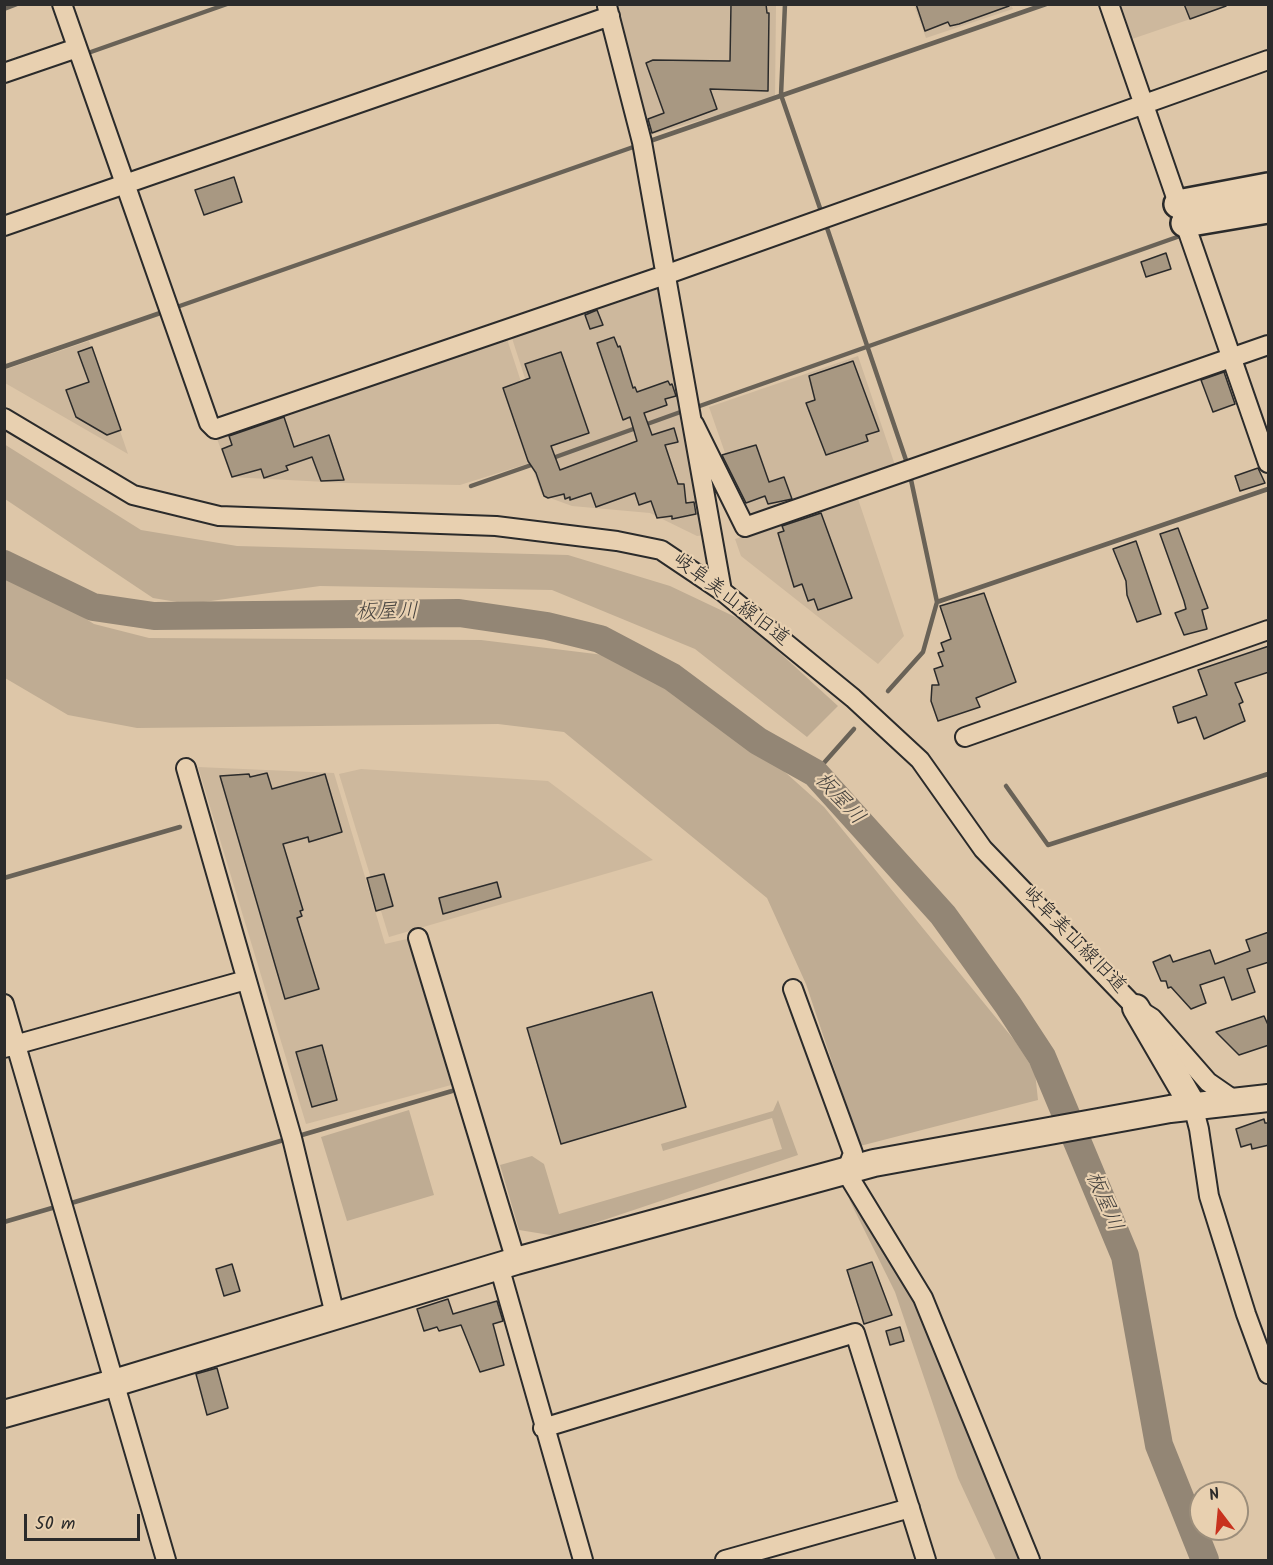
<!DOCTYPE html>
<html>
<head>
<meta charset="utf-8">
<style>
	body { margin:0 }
	#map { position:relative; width:1273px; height:1565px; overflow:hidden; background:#ddc6a8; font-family:Kalam,sans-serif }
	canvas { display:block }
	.frame { position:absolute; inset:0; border:6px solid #2b2b2b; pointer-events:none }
	.north { position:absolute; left:1189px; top:1481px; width:60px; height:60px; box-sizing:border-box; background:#e8d0b0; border:2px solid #9c8e7b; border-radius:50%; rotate:344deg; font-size:16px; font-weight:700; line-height:24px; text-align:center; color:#2b2b2b }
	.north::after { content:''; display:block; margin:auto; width:21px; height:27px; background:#c8321e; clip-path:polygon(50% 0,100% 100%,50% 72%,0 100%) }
	.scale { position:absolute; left:24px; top:1514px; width:116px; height:27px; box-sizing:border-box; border:3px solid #2b2b2b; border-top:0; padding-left:8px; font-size:18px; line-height:21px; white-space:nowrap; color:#2b2b2b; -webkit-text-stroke:4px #e8d0b0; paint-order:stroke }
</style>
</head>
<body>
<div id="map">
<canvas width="1273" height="1565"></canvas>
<div class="frame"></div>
<div class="north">N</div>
<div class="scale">50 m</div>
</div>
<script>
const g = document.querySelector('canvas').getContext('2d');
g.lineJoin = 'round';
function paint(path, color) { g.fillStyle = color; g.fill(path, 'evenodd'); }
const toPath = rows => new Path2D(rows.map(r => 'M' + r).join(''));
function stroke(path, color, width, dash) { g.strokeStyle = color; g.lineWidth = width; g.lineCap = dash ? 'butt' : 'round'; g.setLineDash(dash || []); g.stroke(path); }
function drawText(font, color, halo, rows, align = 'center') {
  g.font = font + ' Kalam,"Klee One",sans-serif'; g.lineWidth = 4.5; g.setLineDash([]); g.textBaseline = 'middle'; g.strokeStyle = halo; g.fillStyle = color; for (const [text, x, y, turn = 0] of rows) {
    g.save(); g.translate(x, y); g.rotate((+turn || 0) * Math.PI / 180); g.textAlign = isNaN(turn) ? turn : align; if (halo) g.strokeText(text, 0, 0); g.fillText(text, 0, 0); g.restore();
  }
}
paint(toPath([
	[617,5,776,5,775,98,647,136],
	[914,5,1011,5,1013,9,926,38],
	[1121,5,1205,5,1208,13,1132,39],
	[654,283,661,286,706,535,697,536,650,513,572,506,542,495,534,473,553,465,510,332],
	[506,336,546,458,460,485,345,483,231,477,216,436],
	[89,341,128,454,5,383,4,370],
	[858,356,896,468,853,484,904,636,878,664,741,556,735,539,753,533,709,407],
	[198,767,334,773,385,944,411,938,455,1084,306,1124],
	[361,769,548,781,653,860,389,937,339,774]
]), '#cdb89d');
paint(toPath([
	[4,444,141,530,237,546,568,555,670,586,746,622,838,706,807,737,695,649,552,590,320,586,189,604,153,598,5,499],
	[4,568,94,624,149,638,481,640,604,655,663,683,776,764,824,807,1015,1041,1035,1072,1038,1100,860,1146,806,984,767,898,564,732,498,724,137,728,68,715,5,678],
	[778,1100,798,1155,556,1236,519,1230,500,1165,532,1156,544,1164,559,1214,782,1149,772,1118,663,1151,661,1144,773,1111],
	[409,1110,434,1195,347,1221,321,1137],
	[849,1199,867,1213,915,1299,1024,1560,996,1560,958,1478,895,1292]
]), '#bfac93');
stroke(toPath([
	[785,4,781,95,822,214],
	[4,9,17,4],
	[88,53,227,4],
	[647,142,1046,4],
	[825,222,908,466],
	[174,308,639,145],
	[4,367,166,311],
	[694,408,1180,236],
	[550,459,686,410],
	[471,486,537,463],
	[937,602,1268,489],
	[888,691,923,652,937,602,910,475],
	[815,773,854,729],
	[1006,786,1048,845,1268,774],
	[4,878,180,827],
	[295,1137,452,1091],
	[68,1204,287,1139],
	[4,1222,59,1206]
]), '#696257', 4.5);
stroke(toPath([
	[4,564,93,607,154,616,459,613,547,626,600,639,672,677,758,741,815,773,943,915,1008,1005,1042,1057,1125,1256,1159,1445,1205,1560]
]), '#938675', 28);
const building = toPath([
	[731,4,766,4,767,13,769,13,768,91,710,89,717,109,652,133,648,119,664,113,646,63,653,60,730,61,731,4],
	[916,4,1008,4,1009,6,959,24,950,26,948,22,925,31,916,4],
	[1184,4,1225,4,1226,6,1190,19,1184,4],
	[234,177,242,202,204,215,195,190,234,177],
	[1166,253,1171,269,1146,277,1141,262,1166,253],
	[597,310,603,325,590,329,585,315,597,310],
	[614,337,618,347,620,346,633,388,635,387,637,392,668,381,670,385,672,384,676,396,665,399,667,405,644,413,652,435,674,428,678,442,665,445,678,484,684,484,686,503,694,502,696,514,672,519,672,516,657,518,651,501,639,505,635,493,596,507,591,493,570,500,570,497,565,499,564,494,548,498,544,496,536,473,528,461,503,388,530,378,525,364,561,352,589,433,551,446,560,470,637,441,630,417,623,420,597,343,614,337],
	[92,347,121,430,107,435,76,417,66,390,89,382,78,352,92,347],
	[853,361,879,431,866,435,868,441,826,455,806,403,815,400,809,376,853,361],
	[1224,372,1235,404,1213,412,1201,380,1224,372],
	[284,417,294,447,329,435,344,480,321,481,312,457,286,466,288,470,264,478,261,469,232,477,222,449,232,445,229,436,284,417],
	[756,445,769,482,784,477,792,499,768,504,765,496,746,503,722,455,756,445],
	[1258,468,1265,483,1240,491,1235,476,1258,468],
	[821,513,852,598,818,610,814,599,808,601,802,584,794,587,778,533,784,531,782,526,821,513],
	[1178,528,1208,608,1202,610,1207,629,1184,635,1175,613,1186,609,1184,601,1160,534,1178,528],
	[1136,541,1161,614,1137,622,1127,595,1126,581,1113,549,1136,541],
	[984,593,1016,682,976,698,980,707,938,721,931,701,932,685,939,685,934,669,943,666,938,653,944,651,941,643,951,639,940,606,984,593],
	[1269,646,1269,672,1235,683,1243,702,1239,704,1245,721,1204,739,1196,717,1178,723,1173,707,1207,695,1198,670,1269,646],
	[267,773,272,789,325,774,342,832,309,842,308,837,283,844,303,910,300,911,302,916,297,918,319,989,285,999,220,776,249,774,250,777,267,773],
	[384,874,393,906,376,911,367,878,384,874],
	[497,882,501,897,443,914,439,898,497,882],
	[1269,932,1269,962,1247,969,1255,992,1232,1000,1224,977,1200,985,1206,1003,1191,1009,1171,987,1168,988,1166,981,1161,981,1153,962,1170,955,1173,962,1210,950,1215,964,1250,951,1246,940,1269,932],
	[652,992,686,1107,561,1144,527,1028,652,992],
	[1264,1016,1269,1027,1269,1045,1239,1055,1216,1032,1264,1016],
	[322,1045,337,1100,312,1107,296,1052,322,1045],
	[1264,1119,1265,1123,1269,1123,1269,1145,1252,1149,1251,1144,1241,1147,1236,1129,1264,1119],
	[872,1262,892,1315,864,1324,847,1270,872,1262],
	[232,1264,240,1291,224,1296,216,1269,232,1264],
	[448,1299,453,1314,497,1301,503,1321,493,1324,504,1365,480,1372,461,1325,439,1331,437,1327,424,1331,417,1309,448,1299],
	[900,1327,904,1341,890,1345,886,1331,900,1327],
	[217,1368,228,1408,207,1415,196,1374,217,1368]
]);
paint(building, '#a89882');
stroke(building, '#2b2b2b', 1.5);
const street = toPath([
	[62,4,209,423,215,429,665,275,1268,60],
	[1109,4,1268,463],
	[607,6,642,142,722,591],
	[4,73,77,48],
	[4,226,610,16],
	[4,418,133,495,219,516,496,526,617,541,661,550,722,591,853,698,920,760,983,849,1136,1008,1152,1018,1208,1082,1234,1100],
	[694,424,745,527,1268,345],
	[965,737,1268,630],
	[186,768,292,1138,335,1315],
	[418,938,516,1261],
	[793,989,853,1153,846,1172,923,1298,1030,1560],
	[4,1004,166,1560],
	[4,1048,246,980],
	[1193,1106,1199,1129,1209,1196,1246,1314,1268,1374],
	[499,1266,583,1560],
	[543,1428,855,1333,926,1560],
	[725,1560,910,1508]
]);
const secondary = toPath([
	[1136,1008,1193,1106],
	[4,1414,114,1383,516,1261,874,1163,1170,1109,1268,1098]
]);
const primary = toPath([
	[1178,204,1268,187],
	[1185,223,1268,209]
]);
stroke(street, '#2b2b2b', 22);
stroke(secondary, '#2b2b2b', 30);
stroke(primary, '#2b2b2b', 32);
stroke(street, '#e8d0b0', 18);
stroke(secondary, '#e8d0b0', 26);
stroke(primary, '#e8d0b0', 27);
drawText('20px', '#2b2b2b', '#e8d0b0', [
	["岐阜美山線旧道",730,601,37],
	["岐阜美山線旧道",1073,941,46]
]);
drawText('italic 21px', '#45423e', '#e8d0b0', [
	["板屋川",387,614,-1],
	["板屋川",838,800,47],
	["板屋川",1102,1202,67]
]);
</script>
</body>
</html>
